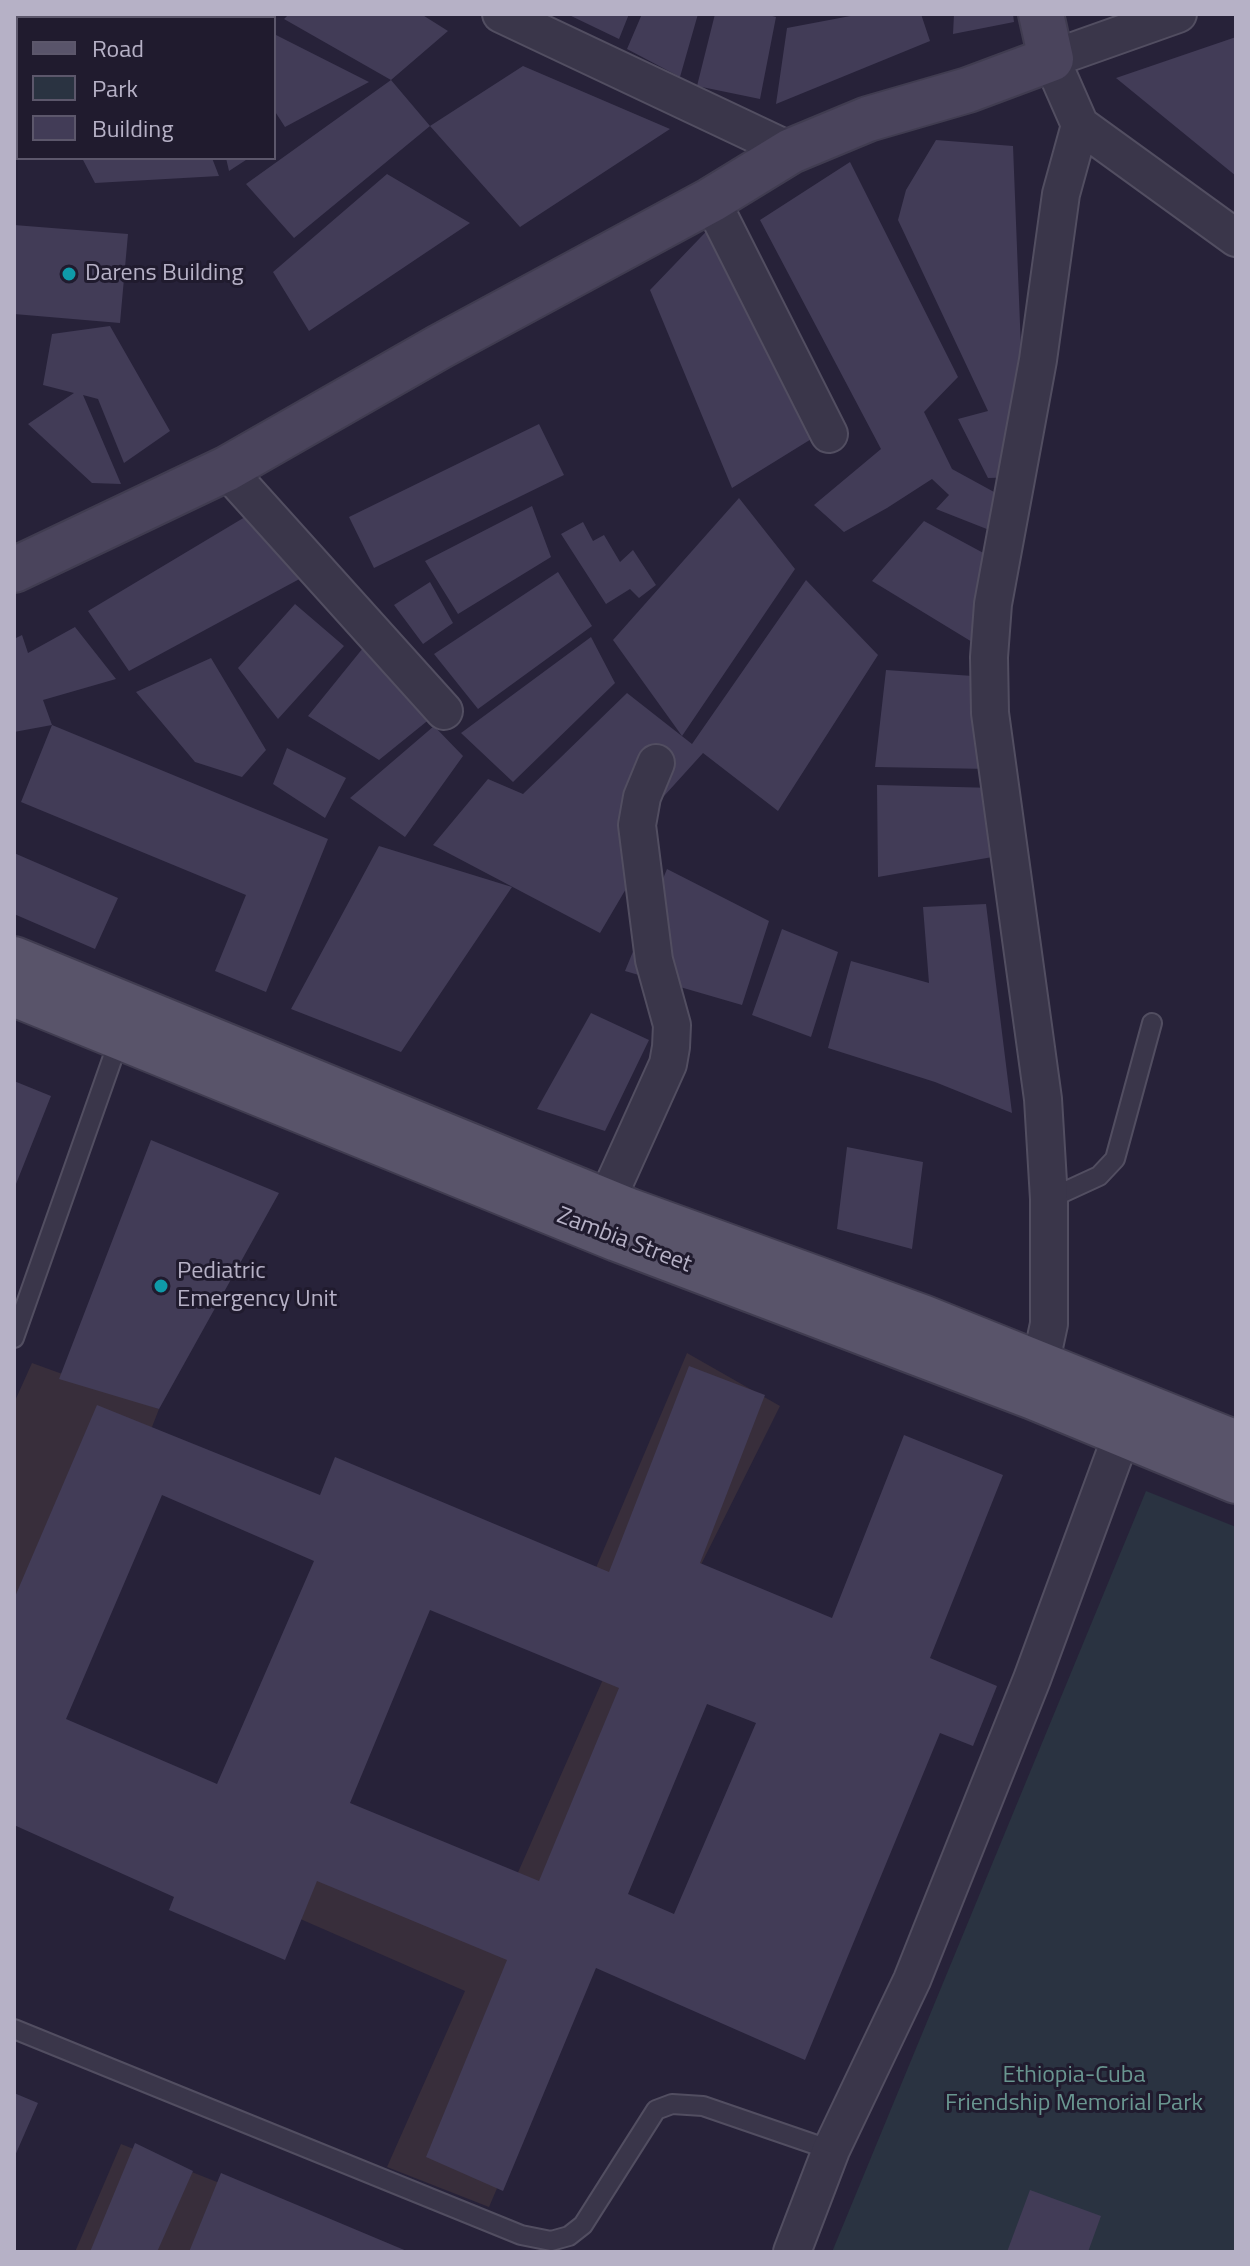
<!DOCTYPE html>
<html>
<head>
<meta charset="utf-8">
<style>
	body { margin:0 }
	#map { position:relative; width:1250px; height:2266px; overflow:hidden; background:#272239; font-family:"Titillium Web",sans-serif }
	canvas { display:block }
	.frame { position:absolute; inset:0; border:16px solid #b6b1c6; pointer-events:none }
	.legend { position:absolute; left:16px; top:16px; width:260px; height:144px; box-sizing:border-box; background:#201b2e; border:2px solid #5c576b; margin:0; padding:10px 14px; list-style:none; font-size:24px; color:#b6b1c6 }
	.legend li { display:flex; align-items:center; gap:16px; height:40px }
	.legend b { width:40px; border:2px solid #5c576b }
</style>
</head>
<body>
<div id="map">
<canvas width="1250" height="2266"></canvas>
<div class="frame"></div>
<ul class="legend">
<li><b style="height:10px;background:#59546a"></b>Road</li>
<li><b style="height:22px;background:#2a3341"></b>Park</li>
<li><b style="height:22px;background:#423c57"></b>Building</li>
</ul>
</div>
<script>
const g = document.querySelector('canvas').getContext('2d');
g.lineJoin = 'round';
function paint(path, color) { g.fillStyle = color; g.fill(path, 'evenodd'); }
const toPath = rows => new Path2D(rows.map(r => 'M' + r).join(''));
function stroke(path, color, width, dash) { g.strokeStyle = color; g.lineWidth = width; g.lineCap = dash ? 'butt' : 'round'; g.setLineDash(dash || []); g.stroke(path); }
function drawText(font, color, halo, rows, align = 'center') {
  g.font = font + ' "Titillium Web",sans-serif'; g.lineWidth = 6; g.setLineDash([]); g.textBaseline = 'middle'; g.strokeStyle = halo; g.fillStyle = color; for (const [text, x, y, turn = 0] of rows) {
    g.save(); g.translate(x, y); g.rotate((+turn || 0) * Math.PI / 180); g.textAlign = isNaN(turn) ? turn : align; if (halo) g.strokeText(text, 0, 0); g.fillText(text, 0, 0); g.restore();
  }
}
paint(toPath([
	[687,1353,780,1406,668,1631,587,1589],
	[32,1363,159,1409,14,1782,14,1403],
	[619,1643,713,1684,489,2207,387,2167,465,1991,234,1890,268,1809,505,1902],
	[121,2144,394,2252,75,2252]
]), '#382e3b');
paint(toPath([
	[1146,1491,1236,1527,1236,2252,832,2252]
]), '#2a3341');
paint(toPath([
	[93,14,148,14,145,18,104,18],
	[169,14,236,14,244,18,167,18],
	[289,14,421,14,448,31,391,80,284,19],
	[567,14,629,14,619,39],
	[642,14,698,14,680,77,627,49],
	[715,14,765,14,776,17,760,99,697,86],
	[861,14,921,14,930,41,776,104,787,28],
	[954,14,1013,14,1014,22,953,34],
	[276,35,369,82,285,127,274,110],
	[1236,37,1236,176,1116,78],
	[523,66,670,129,520,227,430,126],
	[14,72,18,76,18,142,14,141],
	[391,80,430,126,294,238,246,184],
	[936,140,1013,146,1026,477,988,478,958,419,988,411,898,220,906,190],
	[82,158,212,158,219,176,95,183],
	[226,158,249,158,229,171],
	[850,162,958,377,924,412,952,469,1016,504,1002,535,936,509,949,495,932,479,887,508,844,532,814,505,881,449,760,220],
	[387,174,470,223,309,331,273,272],
	[724,213,821,433,732,488,650,290],
	[14,225,128,234,120,323,14,314],
	[110,326,170,431,124,463,98,399,83,395,121,484,92,483,28,424,74,393,43,385,52,334],
	[539,424,564,475,374,568,349,517],
	[739,498,795,569,682,736,613,640],
	[532,506,551,557,458,614,425,561],
	[250,514,305,576,129,671,88,611],
	[924,521,1002,563,982,648,872,581],
	[583,522,593,541,604,535,620,562,633,550,656,585,639,598,630,589,606,604,561,534],
	[558,572,592,626,478,709,434,654],
	[806,580,878,655,778,811,703,753,626,838,650,848,600,933,433,845,488,779,523,794,627,693,692,744],
	[430,582,453,623,423,644,394,605],
	[295,604,344,646,278,719,238,668],
	[75,627,116,679,43,700,52,725,14,732,14,639,22,635,28,653],
	[591,637,615,683,513,782,461,733],
	[363,648,431,718,379,760,308,716],
	[211,658,266,750,242,777,195,762,136,692],
	[886,670,973,676,991,769,875,767],
	[52,725,328,839,266,992,215,971,246,895,21,802],
	[434,726,463,756,405,837,350,798],
	[287,748,346,778,325,818,273,784],
	[877,785,996,788,1004,855,878,877],
	[379,846,512,887,401,1052,291,1009],
	[14,853,118,898,95,949,14,914],
	[667,869,769,921,742,1005,625,971],
	[986,904,1012,1113,935,1082,828,1048,851,961,929,983,923,907],
	[782,929,838,952,811,1037,752,1015],
	[591,1013,649,1040,605,1131,537,1109],
	[14,1081,51,1096,14,1189],
	[151,1140,279,1193,159,1409,59,1379],
	[847,1147,923,1162,912,1249,837,1229],
	[689,1366,765,1395,700,1563,832,1618,904,1435,1003,1475,930,1658,997,1686,973,1746,940,1733,805,2060,596,1968,503,2191,426,2157,507,1960,317,1881,285,1960,169,1910,174,1897,14,1825,14,1599,97,1405,320,1495,335,1457,609,1572],
	[162,1495,314,1561,217,1784,66,1719],
	[430,1610,619,1688,539,1881,350,1803],
	[707,1704,756,1723,674,1914,628,1894],
	[14,2093,38,2103,14,2158],
	[135,2143,193,2171,157,2252,90,2252],
	[221,2173,409,2252,189,2252],
	[1030,2190,1101,2216,1088,2252,1007,2252]
]), '#423c57');
const lane = toPath([
	[1049,1199,1099,1176,1115,1159,1152,1023],
	[14,1338,120,1037],
	[14,2029,521,2235,551,2241,569,2236,583,2225,656,2110,672,2104,703,2106,831,2150]
]);
const street = toPath([
	[501,14,791,151],
	[1178,14,1051,59,1080,125,1236,238],
	[711,200,829,434],
	[226,469,444,711],
	[595,1226,668,1064,671,1047,672,1025,654,960,637,825,642,797,656,763],
	[1035,1389,1049,1324,1049,1199,1043,1099,990,713,989,657,993,604,1038,360,1061,194,1080,125],
	[792,2252,831,2150,912,1980,1032,1679,1132,1407]
]);
const secondary = toPath([
	[14,570,226,469,441,346,711,200,791,151,868,119,968,90,1051,59,1041,14]
]);
const primary = toPath([
	[14,959,630,1211,922,1317,1236,1443],
	[14,994,617,1239,1033,1397,1236,1481]
]);
stroke(lane, '#524e61', 22);
stroke(street, '#524e61', 40);
stroke(secondary, '#403c50', 48);
stroke(primary, '#403c50', 48);
stroke(lane, '#3a364a', 18);
stroke(street, '#3a364a', 36);
stroke(secondary, '#4a445c', 44);
stroke(primary, '#59546a', 44);
for (const [x, y, r, color] of [
	[69,274,8,"#0f9aa8"],
	[161,1286,8,"#0f9aa8"]
]) { const dot = new Path2D(); dot.arc(x, y, r, 0, 2 * Math.PI); g.fillStyle = color; g.fill(dot); stroke(dot, '#201b2e', 3); }
drawText('24px', '#b6b1c6', '#201b2e', [
	["Darens Building",85,274],
	["Pediatric",177,1272],
	["Emergency Unit",177,1300]
], 'left');
drawText('24px', '#b6b1c6', '#201b2e', [
	["Zambia Street",624,1241,21]
]);
drawText('24px', '#699690', '#201b2e', [
	["Ethiopia-Cuba",1074,2076],
	["Friendship Memorial Park",1074,2104]
]);
</script>
</body>
</html>
